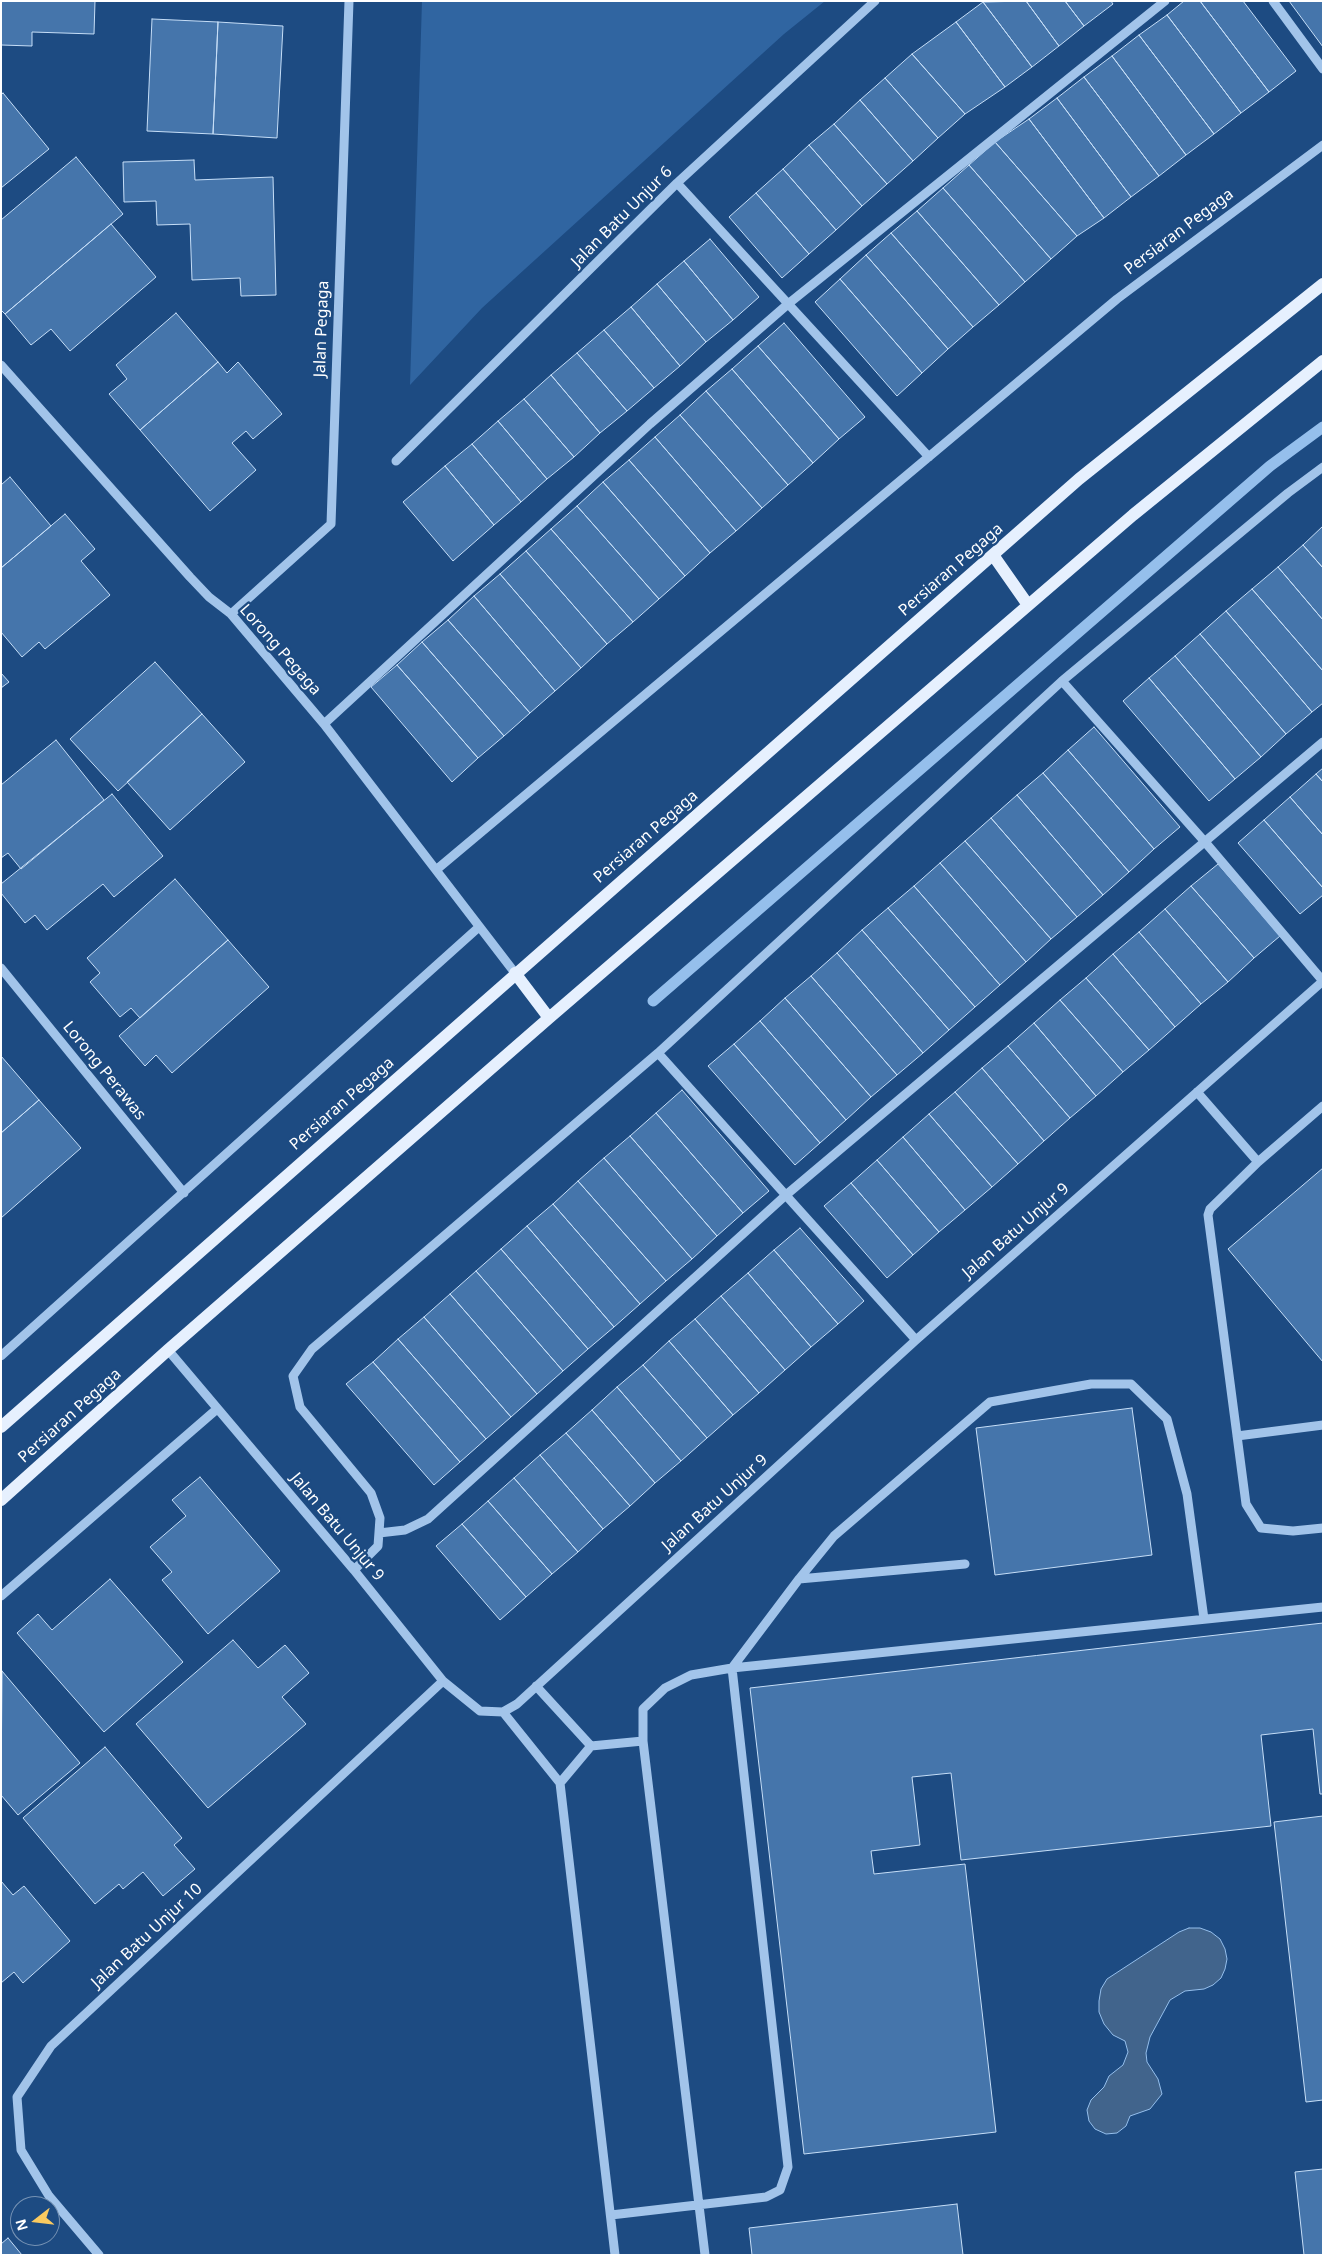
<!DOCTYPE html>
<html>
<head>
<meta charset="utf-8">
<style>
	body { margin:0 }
	#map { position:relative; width:1324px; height:2256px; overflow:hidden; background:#1d4b82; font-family:"Noto Sans",sans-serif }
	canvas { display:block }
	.frame { position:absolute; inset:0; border:2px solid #fff; pointer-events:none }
	.north { position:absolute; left:10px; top:2196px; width:50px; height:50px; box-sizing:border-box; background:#1d4b82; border:1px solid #7793b4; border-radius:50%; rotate:254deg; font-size:14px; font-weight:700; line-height:20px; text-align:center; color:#fff }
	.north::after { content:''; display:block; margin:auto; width:18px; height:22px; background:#faca60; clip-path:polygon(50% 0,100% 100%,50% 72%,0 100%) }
</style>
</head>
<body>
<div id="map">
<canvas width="1324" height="2256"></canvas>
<div class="frame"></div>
<div class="north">N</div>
</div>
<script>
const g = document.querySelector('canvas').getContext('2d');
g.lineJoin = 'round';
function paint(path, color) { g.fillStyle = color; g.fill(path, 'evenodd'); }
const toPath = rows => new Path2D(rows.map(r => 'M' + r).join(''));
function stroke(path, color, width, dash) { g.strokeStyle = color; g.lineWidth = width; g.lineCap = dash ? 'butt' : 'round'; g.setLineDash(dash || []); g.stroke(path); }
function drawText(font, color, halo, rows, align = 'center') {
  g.font = font + ' "Noto Sans",sans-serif'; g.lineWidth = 4.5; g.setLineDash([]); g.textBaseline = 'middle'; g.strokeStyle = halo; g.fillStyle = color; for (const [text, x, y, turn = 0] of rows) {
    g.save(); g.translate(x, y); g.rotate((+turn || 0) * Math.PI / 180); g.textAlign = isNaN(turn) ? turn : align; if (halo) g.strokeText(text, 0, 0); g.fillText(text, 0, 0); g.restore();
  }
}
paint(toPath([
	[422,1,825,1,784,34,482,308,410,385]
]), '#3065a1');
const water = toPath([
	[1189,1928,1200,1928,1211,1932,1220,1939,1225,1949,1227,1959,1225,1969,1221,1978,1213,1985,1204,1989,1185,1991,1170,2000,1150,2037,1146,2053,1147,2062,1158,2079,1162,2094,1150,2109,1130,2116,1126,2126,1117,2133,1106,2134,1095,2129,1089,2121,1087,2110,1091,2100,1104,2087,1109,2076,1123,2065,1128,2052,1125,2041,1113,2035,1104,2024,1099,2012,1099,2001,1101,1989,1107,1979,1179,1932,1189,1928]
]);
paint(water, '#41648c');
stroke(water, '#95bfec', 1);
stroke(toPath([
	[653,1001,1270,466,1323,427]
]), '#95bfec', 11);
const building = toPath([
	[1,1,95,1,94,34,32,32,32,46,1,45,1,1],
	[1026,1,1059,46,1032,67,983,2,1026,1],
	[1026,1,1065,1,1084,26,1059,46,1026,1],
	[1065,1,1111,1,1113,4,1084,26,1065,1],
	[1184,1,1200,1,1269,92,1241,113,1167,15,1184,1],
	[1200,1,1243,1,1296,71,1269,92,1200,1],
	[1289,1,1323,1,1323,47,1289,1],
	[983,2,1032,67,1005,87,956,22,983,2],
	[1167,15,1241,113,1214,134,1139,35,1167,15],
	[152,19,218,22,213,134,147,131,152,19],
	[218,22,283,26,277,138,213,134,218,22],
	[956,22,1005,87,965,114,912,54,956,22],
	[1139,35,1214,134,1186,155,1112,56,1139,35],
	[912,54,965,114,938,138,885,78,912,54],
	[1112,56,1186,155,1159,176,1084,77,1112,56],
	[1084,77,1159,176,1131,197,1057,98,1084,77],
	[885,78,938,138,913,161,860,100,885,78],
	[3,93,49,149,1,188,1,95,3,93],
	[1057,98,1131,197,1104,218,1029,119,1057,98],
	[860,100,913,161,887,184,834,124,860,100],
	[1029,119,1104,218,1077,236,995,142,1029,119],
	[834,124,887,184,862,206,809,145,834,124],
	[995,142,1077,236,1051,259,969,165,995,142],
	[809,145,862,206,836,230,783,169,809,145],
	[76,157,123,214,5,314,1,310,1,220,76,157],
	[194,160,195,180,273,177,276,295,241,296,240,278,192,280,190,224,157,225,156,201,124,202,123,162,194,160],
	[969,165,1051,259,1025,282,943,188,969,165],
	[783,169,836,230,809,254,756,193,783,169],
	[943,188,1025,282,999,305,917,211,943,188],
	[756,193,809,254,782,278,729,217,756,193],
	[917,211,999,305,973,327,891,233,917,211],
	[111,224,156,277,70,351,51,329,31,345,5,314,111,224],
	[891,233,973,327,948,349,866,255,891,233],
	[710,239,759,297,733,320,684,261,710,239],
	[866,255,948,349,922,373,840,279,866,255],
	[684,261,733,320,706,342,657,284,684,261],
	[840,279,922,373,897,396,815,302,840,279],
	[657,284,706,342,680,366,631,307,657,284],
	[631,307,680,366,654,388,604,330,631,307],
	[176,313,218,362,140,430,109,394,127,379,116,365,176,313],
	[784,323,865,417,839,439,758,346,784,323],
	[604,330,654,388,627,411,577,353,604,330],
	[758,346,839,439,813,463,732,369,758,346],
	[577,353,627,411,600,433,551,375,577,353],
	[218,362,227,373,238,362,282,414,253,439,246,431,232,443,256,470,210,511,140,430,218,362],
	[732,369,813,463,788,485,706,391,732,369],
	[551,375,600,433,574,457,524,399,551,375],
	[706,391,788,485,762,508,680,415,706,391],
	[524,399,574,457,547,479,498,421,524,399],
	[680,415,762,508,736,531,655,437,680,415],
	[498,421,547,479,521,502,472,444,498,421],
	[655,437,736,531,710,553,629,460,655,437],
	[472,444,521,502,494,525,445,466,472,444],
	[629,460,710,553,685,576,603,482,629,460],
	[445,466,494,525,453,561,403,502,445,466],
	[10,477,51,526,1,568,1,485,10,477],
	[603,482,685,576,659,599,577,506,603,482],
	[577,506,659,599,633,622,551,529,577,506],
	[65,514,95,549,81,561,110,595,45,649,39,642,22,657,1,632,1,568,65,514],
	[1323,526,1323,568,1303,545,1323,526],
	[551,529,633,622,607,644,526,551,551,529],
	[1303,545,1323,568,1323,620,1278,567,1303,545],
	[526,551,607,644,581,668,500,574,526,551],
	[1278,567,1323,620,1323,671,1252,589,1278,567],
	[500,574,581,668,555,691,474,596,500,574],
	[1252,589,1323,671,1323,703,1312,712,1226,611,1252,589],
	[474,596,555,691,530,713,448,620,474,596],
	[1226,611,1312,712,1286,734,1200,634,1226,611],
	[448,620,530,713,504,736,422,642,448,620],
	[1200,634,1286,734,1261,757,1175,656,1200,634],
	[422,642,504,736,478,758,397,665,422,642],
	[1175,656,1261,757,1235,779,1149,678,1175,656],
	[155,662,202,714,118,791,70,739,155,662],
	[397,665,478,758,452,782,371,687,397,665],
	[1,673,9,682,1,688,1,673],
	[1149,678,1235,779,1209,801,1123,701,1149,678],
	[202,714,245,762,170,830,127,782,202,714],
	[1094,727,1180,827,1154,849,1068,750,1094,727],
	[56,740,104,800,21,869,8,853,1,858,1,785,56,740],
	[1068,750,1154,849,1129,872,1043,773,1068,750],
	[1323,768,1323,782,1316,774,1323,768],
	[1043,773,1129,872,1103,895,1017,795,1043,773],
	[1316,774,1323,782,1323,835,1290,797,1316,774],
	[112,794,163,856,114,897,103,884,47,930,35,915,25,923,1,893,1,884,112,794],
	[1017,795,1103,895,1077,917,991,818,1017,795],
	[1290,797,1323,835,1323,888,1264,820,1290,797],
	[991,818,1077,917,1051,939,965,841,991,818],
	[1264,820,1323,888,1323,895,1300,914,1238,843,1264,820],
	[965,841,1051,939,1026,962,940,863,965,841],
	[940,863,1026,962,1000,985,914,886,940,863],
	[1218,864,1280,936,1254,958,1191,886,1218,864],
	[175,879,228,940,140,1018,131,1008,120,1017,90,982,100,973,87,958,175,879],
	[914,886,1000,985,975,1007,888,908,914,886],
	[1191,886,1254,958,1228,982,1165,909,1191,886],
	[888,908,975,1007,949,1030,862,930,888,908],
	[1165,909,1228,982,1201,1004,1139,932,1165,909],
	[862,930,949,1030,923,1053,837,953,862,930],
	[1139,932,1201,1004,1175,1027,1113,954,1139,932],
	[228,940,269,987,172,1073,156,1055,145,1066,119,1036,228,940],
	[837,953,923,1053,897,1075,811,976,837,953],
	[1113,954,1175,1027,1149,1050,1086,978,1113,954],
	[811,976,897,1075,871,1097,785,998,811,976],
	[1086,978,1149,1050,1123,1072,1060,1000,1086,978],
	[785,998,871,1097,846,1120,760,1021,785,998],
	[1060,1000,1123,1072,1096,1096,1034,1023,1060,1000],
	[760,1021,846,1120,820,1143,734,1044,760,1021],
	[1034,1023,1096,1096,1070,1118,1008,1046,1034,1023],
	[734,1044,820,1143,795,1165,708,1066,734,1044],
	[1008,1046,1070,1118,1044,1141,982,1068,1008,1046],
	[1,1056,39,1100,1,1133,1,1056],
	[982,1068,1044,1141,1018,1164,955,1092,982,1068],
	[682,1090,769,1191,743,1213,656,1113,682,1090],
	[955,1092,1018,1164,992,1187,929,1114,955,1092],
	[39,1100,81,1148,1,1218,1,1133,39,1100],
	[656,1113,743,1213,717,1236,630,1136,656,1113],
	[929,1114,992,1187,965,1210,903,1137,929,1114],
	[630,1136,717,1236,692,1259,604,1158,630,1136],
	[903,1137,965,1210,939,1232,877,1160,903,1137],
	[604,1158,692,1259,666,1281,578,1181,604,1158],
	[877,1160,939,1232,913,1255,851,1183,877,1160],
	[1323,1168,1323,1362,1228,1249,1323,1168],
	[578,1181,666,1281,640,1304,553,1204,578,1181],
	[851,1183,913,1255,887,1278,824,1206,851,1183],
	[553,1204,640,1304,614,1327,527,1226,553,1204],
	[527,1226,614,1327,588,1349,501,1249,527,1226],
	[800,1228,864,1301,838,1324,774,1250,800,1228],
	[501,1249,588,1349,563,1371,476,1271,501,1249],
	[774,1250,838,1324,811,1347,748,1273,774,1250],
	[476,1271,563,1371,537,1394,450,1294,476,1271],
	[748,1273,811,1347,785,1370,721,1296,748,1273],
	[450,1294,537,1394,511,1417,424,1317,450,1294],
	[721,1296,785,1370,759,1393,695,1319,721,1296],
	[424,1317,511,1417,486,1439,398,1339,424,1317],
	[695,1319,759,1393,733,1415,669,1341,695,1319],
	[398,1339,486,1439,460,1462,373,1362,398,1339],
	[669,1341,733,1415,707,1438,643,1365,669,1341],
	[373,1362,460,1462,434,1485,346,1384,373,1362],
	[643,1365,707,1438,681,1461,617,1387,643,1365],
	[617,1387,681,1461,655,1483,592,1410,617,1387],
	[1132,1408,1152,1555,995,1575,976,1428,1132,1408],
	[592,1410,655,1483,630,1506,566,1433,592,1410],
	[566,1433,630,1506,603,1529,540,1455,566,1433],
	[540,1455,603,1529,578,1552,514,1478,540,1455],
	[200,1477,280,1571,208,1634,162,1580,172,1572,150,1547,186,1516,172,1500,200,1477],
	[514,1478,578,1552,552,1574,488,1501,514,1478],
	[488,1501,552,1574,526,1597,462,1524,488,1501],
	[462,1524,526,1597,500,1620,436,1546,462,1524],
	[110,1579,183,1662,104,1732,17,1633,38,1614,52,1630,110,1579],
	[1323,1623,1323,1794,1320,1794,1313,1729,1261,1735,1271,1826,961,1860,951,1773,912,1777,920,1845,871,1851,874,1874,965,1864,996,2132,804,2154,750,1688,1323,1623],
	[233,1640,258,1668,285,1645,309,1673,282,1697,306,1724,208,1808,136,1724,233,1640],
	[2,1671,80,1763,18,1815,1,1795,2,1671],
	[105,1747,182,1838,174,1845,195,1869,163,1896,143,1872,123,1889,119,1884,95,1904,23,1818,105,1747],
	[1323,1816,1323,2100,1306,2102,1274,1822,1323,1816],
	[1,1881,13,1895,24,1886,70,1941,23,1983,14,1972,1,1983,1,1881],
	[1323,2169,1323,2255,1304,2255,1295,2172,1323,2169],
	[957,2204,963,2255,752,2255,749,2228,957,2204],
	[8,2238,22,2255,1,2255,1,2244,8,2238]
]);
paint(building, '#4575ab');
stroke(building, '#c6def7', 1);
stroke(toPath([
	[1273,1,1323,69],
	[677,183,929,457],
	[1,365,190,577,209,597,231,614,324,724,515,973],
	[396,461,677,183,875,1],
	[231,614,331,524,349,1],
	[1062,681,1205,842,1323,981],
	[324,724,650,424,788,304,1165,1],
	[436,870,1117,299,1323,145],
	[1,968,184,1193],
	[658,1053,916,1340],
	[1197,1092,1258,1162],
	[1323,1106,1258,1162,1210,1209,1208,1215,1246,1504,1261,1528,1293,1531,1323,1528],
	[168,1350,354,1570,443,1681,480,1711,503,1712,517,1704,916,1340,1323,981],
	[1,1356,479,927],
	[1237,1436,1323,1425],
	[379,1533,405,1530,428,1519,786,1195,1323,742],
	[354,1570,378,1546,380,1518,371,1493,300,1407,293,1376,312,1349,658,1053,1062,681,1288,493,1323,467],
	[799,1579,965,1564],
	[1,1596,217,1409],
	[536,1686,591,1746],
	[503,1712,560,1783,615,2255],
	[560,1783,591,1746,643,1741],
	[611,2215,766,2197,780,2190,788,2167,732,1668,799,1579,834,1536,990,1402,1091,1384,1131,1384,1167,1419,1187,1494,1204,1619],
	[99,2255,49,2196,21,2150,17,2097,51,2046,443,1681],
	[705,2255,643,1741,643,1709,665,1688,691,1675,732,1668,1323,1607]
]), '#a2c4ea', 9);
stroke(toPath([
	[993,555,1028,605],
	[515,973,549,1018],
	[1,1427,1079,479,1323,284],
	[1,1500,168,1350,549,1018,1133,515,1323,361]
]), '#e6f0fe', 12);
drawText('16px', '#fff', '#1d4b82', [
	["Jalan Batu Unjur 6",622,217,-45],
	["Persiaran Pegaga",1179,232,-37],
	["Jalan Pegaga",322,329,-88],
	["Persiaran Pegaga",951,570,-41],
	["Lorong Pegaga",280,650,49],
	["Persiaran Pegaga",646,837,-41],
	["Lorong Perawas",104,1071,51],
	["Persiaran Pegaga",342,1104,-41],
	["Jalan Batu Unjur 9",1016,1231,-41],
	["Persiaran Pegaga",70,1416,-42],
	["Jalan Batu Unjur 9",715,1503,-42],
	["Jalan Batu Unjur 9",337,1527,50],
	["Jalan Batu Unjur 10",147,1936,-43]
]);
</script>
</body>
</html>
